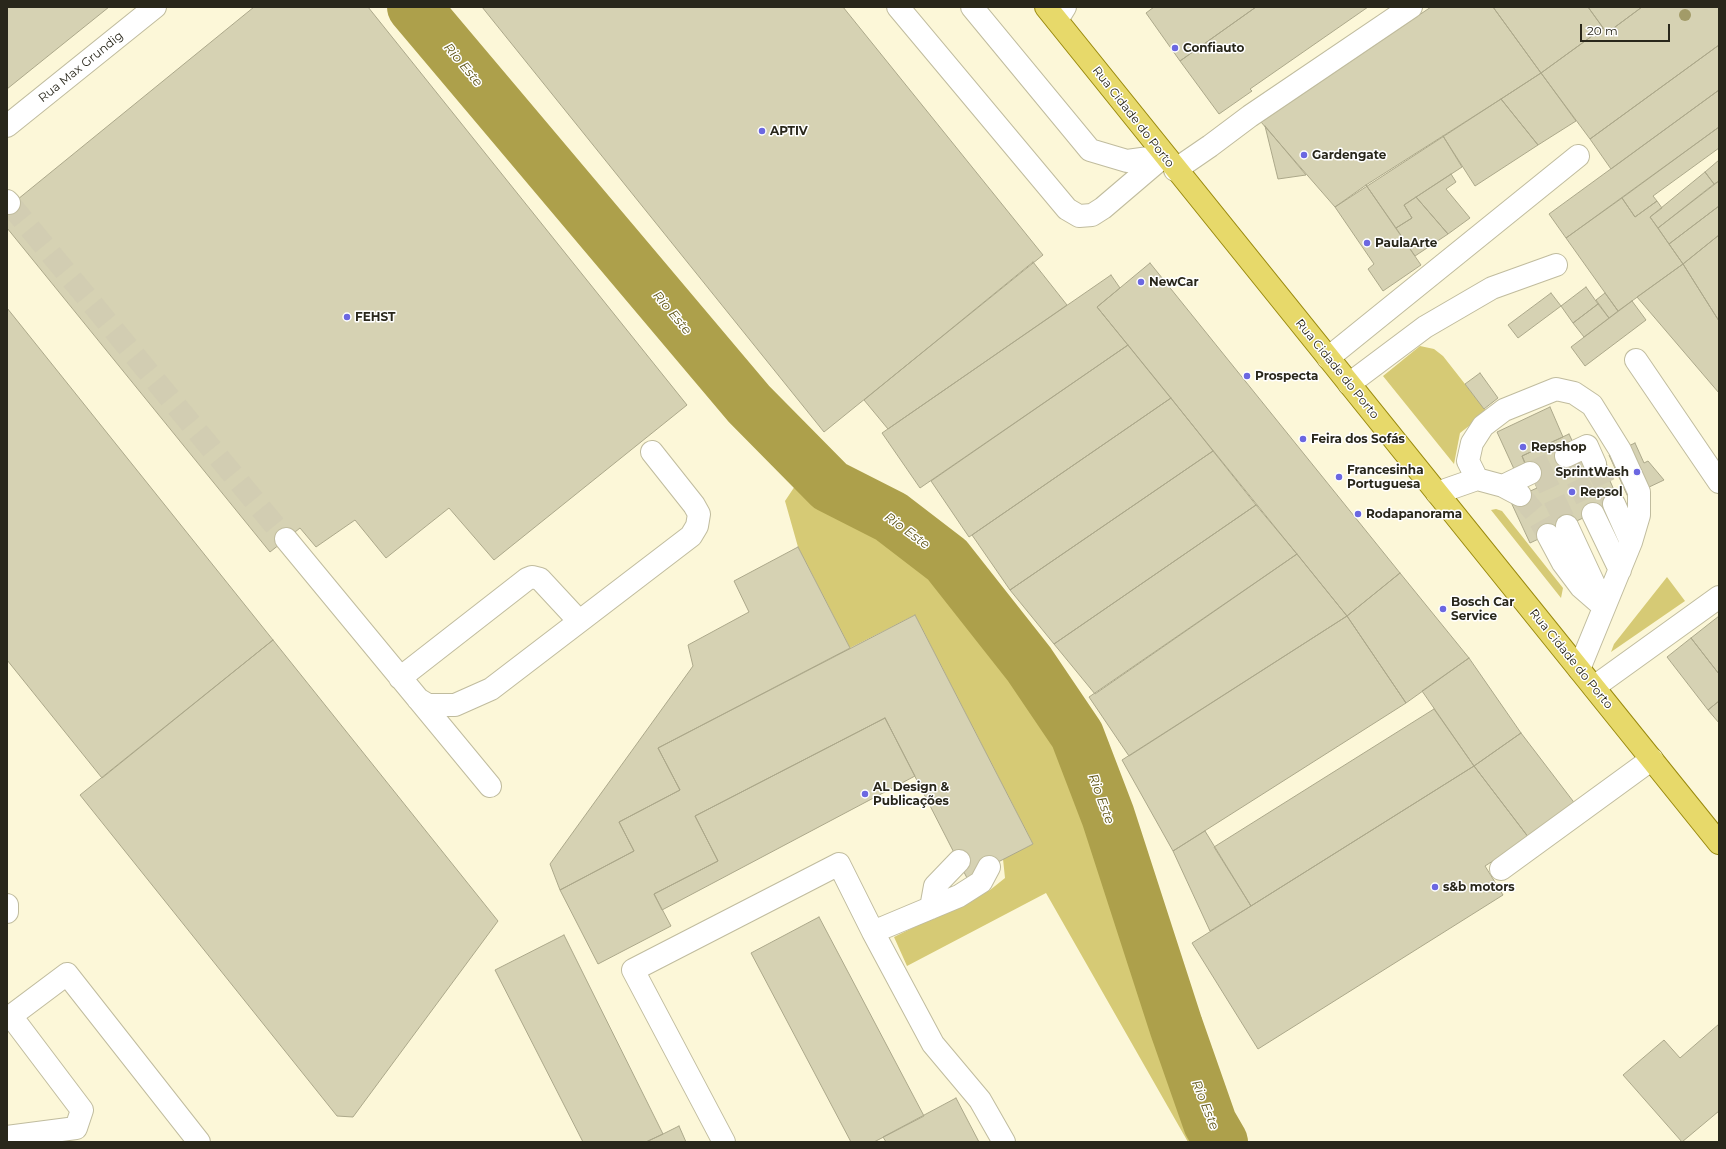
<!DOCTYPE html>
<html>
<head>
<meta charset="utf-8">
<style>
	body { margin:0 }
	#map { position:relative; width:1726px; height:1149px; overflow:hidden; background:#fcf7d8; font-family:Montserrat,sans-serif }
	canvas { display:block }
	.frame { position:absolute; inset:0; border:8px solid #29271b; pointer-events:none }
	.scale { position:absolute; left:1580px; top:24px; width:90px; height:18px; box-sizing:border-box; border:2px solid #29271b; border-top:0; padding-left:5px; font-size:12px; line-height:14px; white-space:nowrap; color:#29271b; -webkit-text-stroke:3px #fff; paint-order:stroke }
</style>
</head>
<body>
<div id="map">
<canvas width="1726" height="1149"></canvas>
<div class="frame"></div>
<div class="scale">20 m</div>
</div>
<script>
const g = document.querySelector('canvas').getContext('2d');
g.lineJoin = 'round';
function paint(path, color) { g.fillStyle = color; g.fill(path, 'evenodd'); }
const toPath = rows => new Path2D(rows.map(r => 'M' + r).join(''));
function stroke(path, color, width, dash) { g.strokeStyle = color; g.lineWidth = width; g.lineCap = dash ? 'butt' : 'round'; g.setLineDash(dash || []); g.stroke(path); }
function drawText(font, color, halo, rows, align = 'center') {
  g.font = font + ' Montserrat,sans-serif'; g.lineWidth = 3; g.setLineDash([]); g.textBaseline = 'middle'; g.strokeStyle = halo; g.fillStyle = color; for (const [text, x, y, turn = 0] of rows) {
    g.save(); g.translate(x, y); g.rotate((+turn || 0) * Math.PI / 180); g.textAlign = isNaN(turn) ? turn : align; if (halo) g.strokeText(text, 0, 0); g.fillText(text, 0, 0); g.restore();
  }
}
paint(toPath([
	[1420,346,1434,349,1443,356,1487,412,1460,433,1454,464,1383,376],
	[799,480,827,510,890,531,940,570,1005,650,1071,755,1099,846,1143,962,1171,1046,1209,1142,1188,1142,1046,893,907,966,894,937,990,890,1005,878,1003,859,1033,844,915,615,850,648,798,547,785,501],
	[1496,509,1502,511,1563,588,1561,598,1491,510],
	[1667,577,1685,601,1611,652,1614,644]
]), '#d6ca75');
stroke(toPath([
	[414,7,749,404,830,486,891,517,947,560,1029,664,1077,735,1108,816,1176,1026,1210,1123,1221,1142]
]), '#ada04b', 54);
const building = toPath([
	[7,7,109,7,7,89,7,7],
	[254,7,368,7,687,405,494,560,449,508,386,558,355,520,316,547,300,528,270,552,7,228,7,208,254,7],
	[482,7,843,7,1043,255,824,432,482,7],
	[1154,7,1256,7,1180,61,1146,13,1154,7],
	[1256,7,1368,7,1250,89,1252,91,1219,114,1180,61,1256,7],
	[1431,7,1493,7,1541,73,1335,207,1261,122,1431,7],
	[1493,7,1588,7,1603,28,1541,73,1493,7],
	[1588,7,1642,7,1607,33,1588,7],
	[1642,7,1719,7,1719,45,1590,139,1541,73,1603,28,1607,33,1642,7],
	[1719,45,1719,90,1611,169,1590,139,1719,45],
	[1541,73,1576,121,1538,145,1501,99,1541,73],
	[1719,90,1719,127,1566,238,1549,214,1719,90],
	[1501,99,1538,145,1475,186,1443,136,1501,99],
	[1265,126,1306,175,1278,179,1265,126],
	[1719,127,1719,148,1653,196,1657,201,1635,217,1622,198,1719,127],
	[1443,136,1462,167,1404,205,1412,218,1396,228,1366,185,1443,136],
	[1719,160,1719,181,1714,184,1705,172,1719,160],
	[1705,172,1714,184,1658,228,1650,217,1705,172],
	[1451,174,1456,182,1446,189,1470,218,1448,234,1416,197,1451,174],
	[1719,181,1719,206,1669,244,1658,228,1719,181],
	[1366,185,1421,265,1383,291,1368,269,1374,264,1335,207,1366,185],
	[1416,197,1448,234,1415,256,1396,228,1412,218,1404,205,1416,197],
	[1622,198,1635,217,1657,201,1662,208,1650,217,1683,264,1618,311,1566,238,1622,198],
	[1719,206,1719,235,1683,264,1669,244,1719,206],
	[1719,235,1719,321,1683,264,1719,235],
	[1033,262,1067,305,888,429,864,400,1033,262],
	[1150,263,1400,573,1347,616,1097,307,1150,263],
	[1683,264,1719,321,1719,393,1637,297,1683,264],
	[1111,275,1120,288,1097,307,1128,345,920,488,882,433,1111,275],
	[1586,287,1598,304,1573,323,1561,306,1586,287],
	[1551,293,1561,306,1518,338,1508,325,1551,293],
	[1605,293,1618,311,1609,318,1596,300,1605,293],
	[1632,301,1646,320,1585,366,1571,347,1632,301],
	[1598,304,1609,318,1584,337,1573,323,1598,304],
	[7,308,273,640,102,778,7,660,7,308],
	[1128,345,1171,398,969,537,931,481,1128,345],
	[1480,373,1498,398,1484,409,1465,384,1480,373],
	[1171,398,1213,451,1010,590,972,535,1171,398],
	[1550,407,1563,437,1522,456,1525,464,1514,469,1497,432,1550,407],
	[1569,434,1585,468,1601,461,1619,501,1530,543,1510,500,1537,488,1522,456,1569,434],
	[1635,443,1644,463,1648,461,1664,480,1628,497,1609,455,1635,443],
	[1213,451,1256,505,1054,644,1010,590,1213,451],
	[1256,505,1297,554,1095,694,1054,644,1256,505],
	[798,547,850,648,658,748,680,790,619,822,634,851,560,890,550,864,693,666,688,645,749,612,734,581,798,547],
	[1297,554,1347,616,1129,756,1089,697,1297,554],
	[1400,573,1469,658,1406,703,1347,616,1400,573],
	[915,615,1033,844,967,878,885,718,695,816,718,861,654,894,671,926,598,964,560,890,634,851,619,822,680,790,658,748,915,615],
	[1347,616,1406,703,1173,851,1122,760,1347,616],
	[1719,616,1719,674,1691,638,1719,616],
	[1691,638,1719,674,1719,701,1708,710,1667,657,1691,638],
	[273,640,498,921,353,1117,337,1116,80,795,273,640],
	[1469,658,1521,733,1474,766,1422,691,1469,658],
	[1719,701,1719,723,1708,710,1719,701],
	[1434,709,1474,766,1251,906,1214,847,1434,709],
	[885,718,915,776,662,910,654,894,718,861,695,816,885,718],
	[1521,733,1576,805,1529,838,1474,766,1521,733],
	[1474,766,1529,838,1485,866,1503,895,1258,1049,1192,943,1474,766],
	[1205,831,1251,906,1210,931,1173,851,1205,831],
	[819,917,924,1116,874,1142,851,1142,751,953,819,917],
	[564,935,663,1134,646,1142,583,1142,495,970,564,935],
	[1719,1024,1719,1111,1682,1142,1623,1075,1664,1040,1680,1058,1719,1024],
	[956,1098,979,1142,886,1142,883,1137,956,1098],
	[679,1126,686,1142,646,1142,663,1134,679,1126]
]);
paint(building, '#d6d2b3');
stroke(building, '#aca88a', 1);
stroke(toPath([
	[9,203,286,539],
	[1595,464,1614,504],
	[1540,469,1567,526],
	[1530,473,1566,456,1593,514],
	[1520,495,1536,514,1548,535]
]), '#d2cdb2', 22, [22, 11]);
const minor = toPath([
	[898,7,1067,209,1079,216,1092,215,1103,208,1164,156],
	[972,7,1090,150,1127,161,1164,156],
	[1057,20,1065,7],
	[7,126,155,7],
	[1175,170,1210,146,1250,116,1411,7],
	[7,201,9,203],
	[1328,358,1578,156],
	[1636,360,1719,482],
	[1349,384,1425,327,1492,288,1556,265],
	[1566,456,1587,446,1595,464],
	[1477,479,1468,461,1472,443,1483,426,1504,410,1556,389,1574,393,1592,405,1620,450,1639,492,1639,515,1631,542,1579,669],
	[1503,486,1530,473],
	[1437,493,1477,479,1503,486,1520,495],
	[1614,504,1631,542],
	[1593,514,1620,570],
	[1567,526,1599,595],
	[1548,535,1563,563,1581,587,1604,607],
	[286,539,490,786],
	[400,678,527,579,532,577,540,579,579,621],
	[1594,687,1719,597],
	[418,699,428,705,455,705,491,689,691,536,697,526,699,514,694,505,652,452],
	[1501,869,1652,759],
	[7,905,7,912],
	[931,908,935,886,959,861],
	[873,932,959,896,981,882,989,867],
	[7,1019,67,974,199,1142],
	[7,1137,76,1128,82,1110,11,1016],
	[724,1142,633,970,839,864,873,932,933,1044,980,1100,1004,1142]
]);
const major = toPath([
	[1046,7,1719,843]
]);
stroke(minor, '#c0bc9e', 24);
stroke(major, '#9a8a0e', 24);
stroke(minor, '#fff', 22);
stroke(major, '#e7d96a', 22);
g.fillStyle = '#a29b68';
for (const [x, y] of [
	[1685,15]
]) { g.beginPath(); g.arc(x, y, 6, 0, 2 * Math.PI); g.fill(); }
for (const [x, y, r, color] of [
	[1175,48,4,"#6b67e1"],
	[762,131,4,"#6b67e1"],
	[1304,155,4,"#6b67e1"],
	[1367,243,4,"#6b67e1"],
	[1141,282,4,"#6b67e1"],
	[347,317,4,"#6b67e1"],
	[1247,376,4,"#6b67e1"],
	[1303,439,4,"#6b67e1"],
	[1523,447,4,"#6b67e1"],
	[1637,472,4,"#6b67e1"],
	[1339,477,4,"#6b67e1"],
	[1572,492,4,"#6b67e1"],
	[1358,514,4,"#6b67e1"],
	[1443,609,4,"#6b67e1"],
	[865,794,4,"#6b67e1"],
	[1435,887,4,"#6b67e1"]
]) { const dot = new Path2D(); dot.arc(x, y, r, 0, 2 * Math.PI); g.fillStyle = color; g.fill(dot); stroke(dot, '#fff', 1.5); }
drawText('bold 12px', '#29271b', '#fff', [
	["Confiauto",1183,48],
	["APTIV",770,131],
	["Gardengate",1312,155],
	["PaulaArte",1375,243],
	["NewCar",1149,282],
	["FEHST",355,317],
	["Prospecta",1255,376],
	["Feira dos Sofás",1311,439],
	["Repshop",1531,447],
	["Francesinha",1347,470],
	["Portuguesa",1347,484],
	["SprintWash",1629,472,"right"],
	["Repsol",1580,492],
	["Rodapanorama",1366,514],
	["Bosch Car",1451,602],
	["Service",1451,616],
	["AL Design &",873,787],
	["Publicações",873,801],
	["s&b motors",1443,887]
], 'left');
drawText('12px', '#29271b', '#fff', [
	["Rua Max Grundig",81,67,-39],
	["Rua Cidade do Porto",1133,117,52],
	["Rua Cidade do Porto",1337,369,51],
	["Rua Cidade do Porto",1571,659,51]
]);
drawText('italic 13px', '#615718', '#fff', [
	["Rio Este",463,65,50],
	["Rio Este",672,313,50],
	["Rio Este",907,531,36],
	["Rio Este",1101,799,70],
	["Rio Este",1205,1105,68]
]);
</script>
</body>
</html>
